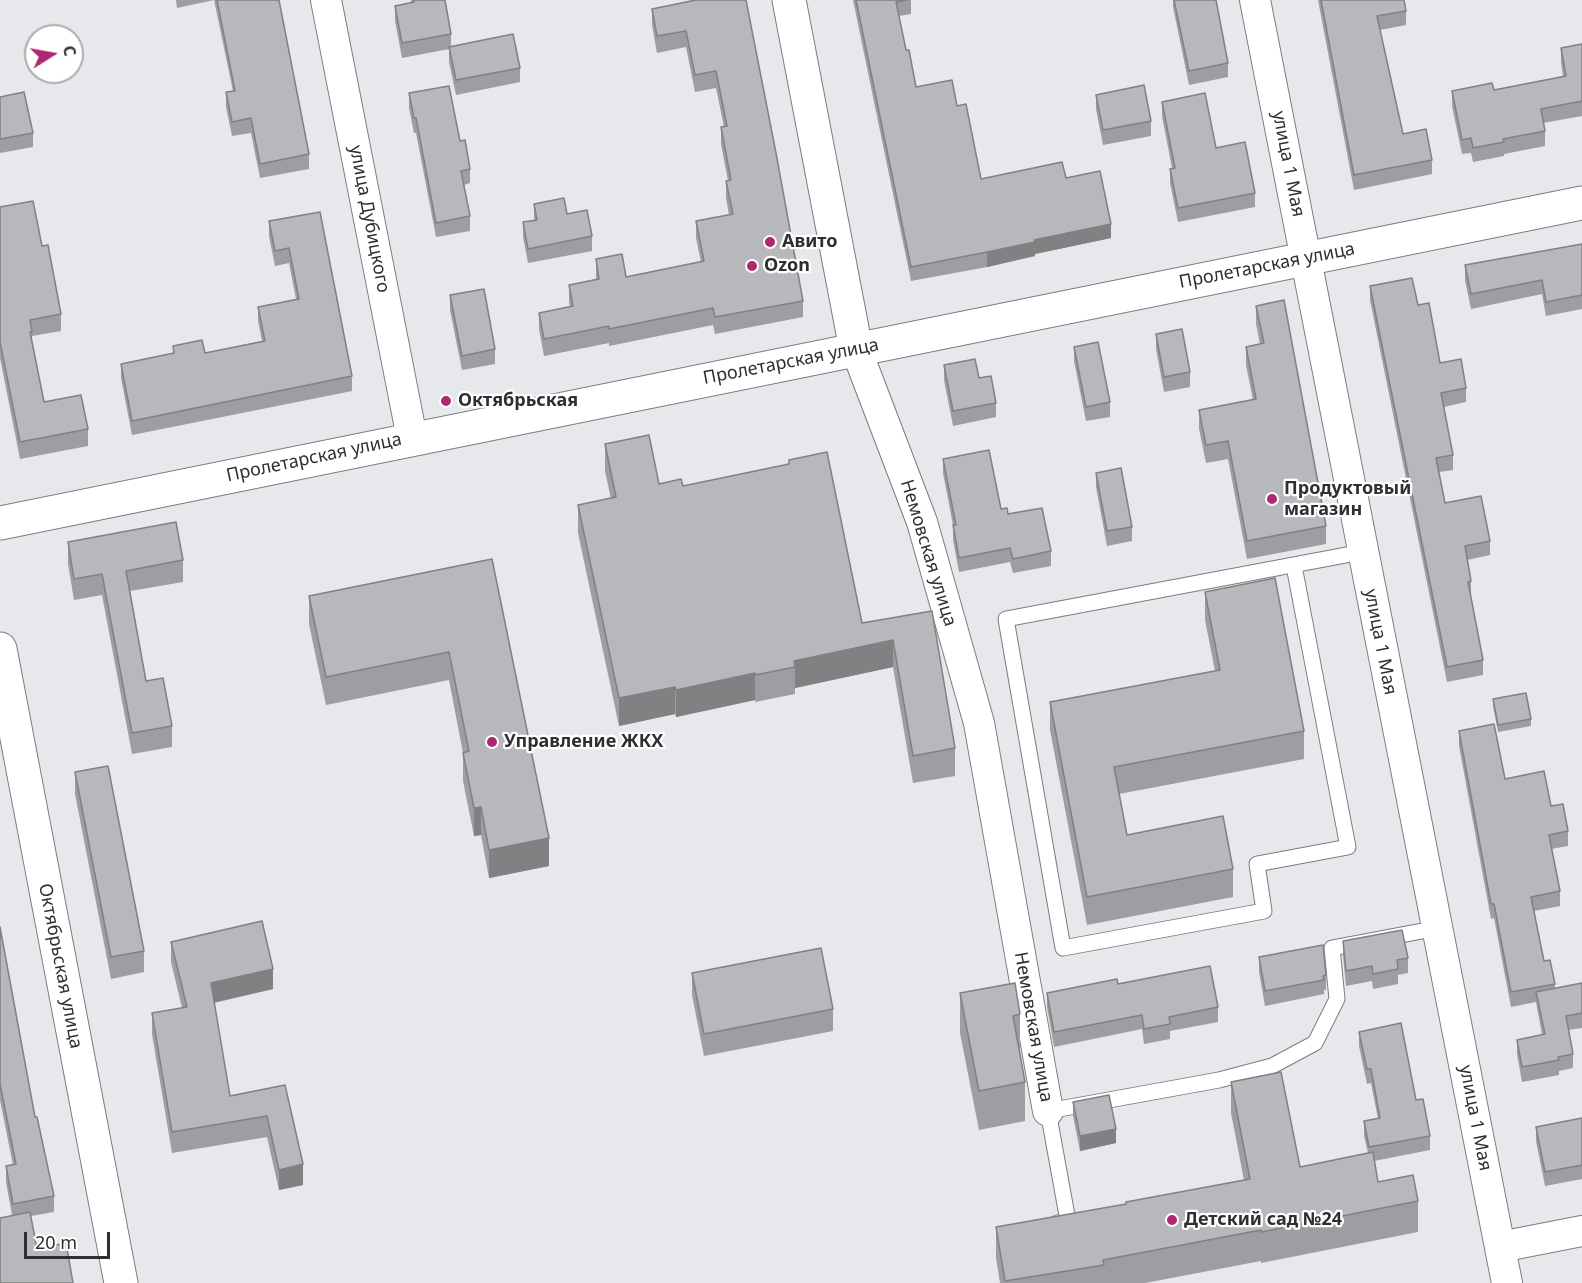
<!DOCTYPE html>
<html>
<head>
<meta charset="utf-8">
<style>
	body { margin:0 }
	#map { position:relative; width:1582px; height:1283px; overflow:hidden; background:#e6e8eb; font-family:"Noto Sans",sans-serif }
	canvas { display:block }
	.north { position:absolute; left:24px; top:24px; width:60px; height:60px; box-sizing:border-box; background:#fff; border:2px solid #acacad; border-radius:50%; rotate:79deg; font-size:16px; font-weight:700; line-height:24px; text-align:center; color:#2f2f31 }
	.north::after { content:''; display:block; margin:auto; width:21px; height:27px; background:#ad286f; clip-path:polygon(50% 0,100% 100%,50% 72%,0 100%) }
	.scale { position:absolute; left:24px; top:1232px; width:86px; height:27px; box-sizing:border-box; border:3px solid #2f2f31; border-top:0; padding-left:8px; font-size:18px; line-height:21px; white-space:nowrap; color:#2f2f31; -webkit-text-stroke:4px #fff; paint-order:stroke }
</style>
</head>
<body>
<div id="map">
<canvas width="1582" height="1283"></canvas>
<div class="north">С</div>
<div class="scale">20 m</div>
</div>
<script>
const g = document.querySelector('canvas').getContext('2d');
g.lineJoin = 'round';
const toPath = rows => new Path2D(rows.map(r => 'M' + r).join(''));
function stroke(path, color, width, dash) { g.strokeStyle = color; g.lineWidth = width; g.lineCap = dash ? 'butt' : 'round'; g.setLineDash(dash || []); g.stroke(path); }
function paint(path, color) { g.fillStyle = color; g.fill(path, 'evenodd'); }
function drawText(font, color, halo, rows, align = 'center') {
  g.font = font + ' "Noto Sans",sans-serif'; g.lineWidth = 4.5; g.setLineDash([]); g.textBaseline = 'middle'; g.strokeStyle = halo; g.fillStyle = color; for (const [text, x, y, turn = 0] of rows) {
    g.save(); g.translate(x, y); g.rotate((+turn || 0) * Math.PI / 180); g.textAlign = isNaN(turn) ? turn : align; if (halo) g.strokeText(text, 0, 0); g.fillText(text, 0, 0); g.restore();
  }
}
const lane = toPath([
	[1294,566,1348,847,1257,864,1264,911,1063,948,1006,619,1362,552],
	[1057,1223,1068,1221,1048,1111,1219,1080,1272,1066,1315,1043,1337,999,1332,948,1438,928]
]);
const street = toPath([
	[326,0,412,438],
	[1255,0,1507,1283],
	[856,349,922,522,979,723,1048,1111],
	[1500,1247,1582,1231]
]);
const secondary = toPath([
	[789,0,856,349],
	[0,523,1582,203],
	[0,649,121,1283]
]);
stroke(lane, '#7a7c7f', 17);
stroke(street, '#7a7c7f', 32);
stroke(secondary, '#7a7c7f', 35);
stroke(lane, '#fff', 15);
stroke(street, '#fff', 30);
stroke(secondary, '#fff', 33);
paint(toPath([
	[176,0,279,0,309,154,309,169,260,178,251,133,232,136,226,107,226,92,233,91,214,0,177,8],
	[411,0,445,0,451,34,451,47,520,68,520,82,456,95,449,62,449,49,402,58,395,21,395,6,411,3],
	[694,0,803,301,803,317,715,334,713,325,609,346,609,343,544,356,539,329,539,313,570,307,569,302,569,285,596,279,596,259,626,277,701,262,696,238,696,221,729,215,726,198,726,181,728,181,721,144,721,127,724,127,716,88,695,92,686,47,657,53,652,25,652,9],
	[853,0,911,0,911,14,899,16,906,50,916,87,957,106,981,179,1066,178,1111,238,1035,254,1035,256,987,267,911,281],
	[1173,0,1216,0,1228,63,1228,77,1189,85,1173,7],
	[1318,0,1404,0,1406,11,1406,25,1380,30,1403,134,1432,160,1432,174,1354,190],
	[1582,44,1582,116,1543,123,1545,131,1545,146,1504,154,1504,156,1473,162,1471,153,1462,154,1452,106,1452,91,1494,90,1563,77,1561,63,1561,48],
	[409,93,460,141,470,169,470,183,464,185,470,216,470,231,436,237,416,133,414,133,409,108],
	[1096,95,1151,121,1151,136,1103,145,1096,109],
	[0,97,33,133,33,147,0,153],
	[1162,102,1216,148,1255,193,1255,207,1178,222,1170,183,1170,169,1172,168,1162,116],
	[534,204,567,214,592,236,592,251,528,263,523,237,523,222,534,220],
	[0,207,42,246,61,314,61,331,32,336,32,341,44,402,88,429,88,446,20,459,0,358],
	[320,212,352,376,352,391,132,435,121,378,121,364,173,354,173,346,205,353,262,341,258,321,258,307,296,299,289,263,275,266,269,236,269,221],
	[1582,244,1582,309,1546,316,1542,294,1471,309,1465,280,1465,265],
	[1370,286,1440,363,1466,388,1466,402,1444,407,1453,455,1453,470,1439,472,1445,503,1490,541,1490,555,1467,560,1471,581,1471,596,1483,660,1483,675,1447,682,1370,300],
	[450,295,495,349,495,364,462,370,450,310],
	[1256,306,1326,526,1326,544,1247,559,1228,459,1206,463,1199,429,1199,410,1253,400,1246,365,1246,347,1260,344,1256,324],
	[1156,334,1190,372,1190,387,1164,392,1156,349],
	[1074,347,1110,402,1110,417,1086,421,1074,361],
	[944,365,979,378,996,403,996,417,953,426,944,380],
	[605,444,659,484,683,486,789,464,789,460,862,623,932,611,955,748,955,776,913,783,893,667,795,688,795,694,755,702,755,700,676,717,675,714,619,726,578,533,578,505,611,499,605,471],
	[943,459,1051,551,1051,566,1013,573,1010,562,959,572,953,540,953,525,943,473],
	[1096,473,1132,527,1132,541,1107,546,1096,487],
	[68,542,183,560,183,582,130,591,146,681,172,726,172,747,132,754,102,595,74,600,68,564],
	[492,559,549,866,489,878,481,835,474,836,463,781,463,753,449,680,326,705,309,624,309,596],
	[1205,592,1304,731,1304,759,1119,794,1127,835,1233,869,1233,897,1087,925,1050,730,1050,702,1215,671,1205,620],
	[1493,699,1531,719,1531,726,1498,732,1493,706],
	[1459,731,1505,779,1551,806,1568,831,1568,846,1551,849,1560,891,1560,906,1534,911,1544,961,1555,984,1555,988,1582,983,1582,1028,1568,1030,1573,1054,1573,1068,1559,1071,1559,1075,1522,1082,1517,1054,1517,1040,1542,1035,1536,1002,1511,1007,1494,918,1491,919,1459,746],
	[75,772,144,951,144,972,111,979,75,794],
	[0,927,35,1117,54,1196,54,1212,31,1216,0,1283,12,1215,6,1182,6,1166,13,1165,0,1100],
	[1343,941,1408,958,1408,973,1398,975,1398,984,1373,989,1372,981,1346,986,1343,956],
	[171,942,273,989,214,1003,230,1096,285,1085,303,1185,279,1190,267,1137,172,1153,152,1034,152,1013,182,1008,171,962],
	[1259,957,1326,975,1326,990,1324,990,1324,994,1265,1006,1259,972],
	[692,973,833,1009,833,1031,704,1056,692,995],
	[1118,984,1218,1007,1218,1022,1170,1031,1170,1039,1144,1044,1142,1029,1054,1047,1047,1007,1047,993],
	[960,993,1020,1014,1020,1054,1025,1082,1025,1121,979,1130,960,1033],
	[1359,1032,1416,1100,1430,1136,1430,1150,1374,1161,1378,1182,1418,1201,1418,1232,1261,1263,1261,1261,1145,1283,1000,1283,996,1258,996,1227,1126,1205,1244,1180,1231,1113,1231,1082,1300,1167,1368,1153,1364,1136,1364,1121,1378,1119,1371,1083,1367,1084,1359,1046],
	[1073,1102,1116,1143,1080,1151,1073,1116],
	[1582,1118,1582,1179,1545,1186,1536,1141,1536,1127]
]), '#9d9ea1');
paint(toPath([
	[1111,224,1111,238,1035,254,1035,256,987,267,987,252,1034,240],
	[893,640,893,667,795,688,795,667,794,661],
	[755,673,755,700,676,717,676,690],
	[675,687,675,714,619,726,619,698],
	[481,807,481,835,474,836,474,808],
	[549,838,549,866,489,878,489,850],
	[273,969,273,989,211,1003,211,983],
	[1116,1129,1116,1143,1080,1151,1080,1136],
	[303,1164,303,1185,279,1190,279,1170]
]), '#7f8183');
const building = toPath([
	[217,0,279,0,309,154,260,164,251,118,232,122,226,92,235,91,217,0],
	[414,0,445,0,451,34,402,43,395,6,414,2,414,0],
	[696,0,746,0,776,153,803,301,715,317,713,308,609,329,609,326,544,339,539,313,573,306,569,285,599,279,596,259,622,254,626,277,704,261,696,221,733,214,726,181,731,180,721,127,727,126,716,71,695,75,686,31,657,36,652,9,696,0],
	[856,0,907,0,896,2,906,50,909,50,916,87,952,80,957,106,966,104,981,179,1062,162,1066,178,1100,171,1111,224,1034,240,1035,242,987,252,911,267,856,0],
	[1174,0,1216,0,1228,63,1189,71,1174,0],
	[1321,0,1404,0,1406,11,1377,16,1403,134,1426,129,1432,160,1354,175,1321,0],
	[513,34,520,68,456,80,449,47,513,34],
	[1582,44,1582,101,1541,109,1545,131,1503,139,1504,142,1473,148,1471,138,1462,140,1452,91,1492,83,1494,90,1566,76,1561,48,1582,44],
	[1144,85,1151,121,1103,130,1096,95,1144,85],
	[449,86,460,141,465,140,470,169,461,171,470,216,436,223,416,118,414,118,409,93,449,86],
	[24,92,33,133,0,139,0,97,24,92],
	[1205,93,1216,148,1245,142,1255,193,1178,208,1170,169,1175,168,1162,102,1205,93],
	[564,198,567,214,587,210,592,236,528,249,523,222,537,220,534,204,564,198],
	[33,201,42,246,48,245,61,314,30,320,32,332,30,332,44,402,81,395,88,429,20,442,0,342,0,207,33,201],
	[320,212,352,376,132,421,121,364,174,353,173,346,202,340,205,353,265,341,258,307,299,299,289,248,275,251,269,221,320,212],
	[1582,244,1582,295,1546,302,1542,280,1471,294,1465,265,1582,244],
	[1412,278,1418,305,1429,303,1440,363,1461,359,1466,388,1441,393,1453,455,1436,458,1445,503,1481,496,1490,541,1465,546,1471,581,1468,582,1483,660,1447,667,1370,286,1412,278],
	[484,289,495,349,462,356,450,295,484,289],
	[1284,300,1326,526,1247,541,1228,441,1206,445,1199,410,1256,399,1246,347,1264,343,1256,306,1284,300],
	[1182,329,1190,372,1164,377,1156,334,1182,329],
	[1098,342,1110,402,1086,407,1074,347,1098,342],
	[975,359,979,378,991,376,996,403,953,411,944,365,975,359],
	[649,435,659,484,681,479,683,486,789,464,789,460,827,452,862,623,932,611,955,748,913,756,893,640,794,661,795,667,755,675,755,673,676,690,675,687,619,698,578,505,616,497,605,444,649,435],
	[989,450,1001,509,1007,508,1008,514,1042,508,1051,551,1013,559,1010,548,959,558,953,525,956,525,943,459,989,450],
	[1121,468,1132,527,1107,531,1096,473,1121,468],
	[176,522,183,560,126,571,146,681,163,678,172,726,132,733,102,574,74,579,68,542,176,522],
	[492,559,549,838,489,850,481,807,474,808,463,753,469,751,449,652,326,677,309,596,492,559],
	[1275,578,1304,731,1114,767,1127,835,1223,816,1233,869,1087,897,1050,702,1220,670,1205,592,1275,578],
	[1526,693,1531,719,1498,725,1493,699,1526,693],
	[1494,724,1505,779,1544,771,1551,806,1563,804,1568,831,1549,835,1560,891,1531,897,1544,961,1550,960,1555,984,1511,992,1494,904,1491,904,1459,731,1494,724],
	[108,766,144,951,111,957,75,772,108,766],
	[262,921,273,969,211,983,230,1096,285,1085,303,1164,279,1170,267,1116,172,1132,152,1013,187,1007,171,942,262,921],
	[0,927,35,1117,37,1117,54,1196,13,1204,6,1166,16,1164,0,1084,0,927],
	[1402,930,1408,958,1397,960,1398,969,1373,974,1372,966,1346,971,1343,941,1402,930],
	[1323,945,1326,975,1323,976,1324,980,1265,991,1259,957,1323,945],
	[821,948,833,1009,704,1034,692,973,821,948],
	[1210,966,1218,1007,1169,1017,1170,1024,1144,1029,1142,1015,1054,1032,1047,993,1117,979,1118,984,1210,966],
	[1015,983,1020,1014,1013,1016,1025,1082,979,1091,960,993,1015,983],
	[1582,983,1582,1013,1566,1016,1573,1054,1558,1057,1559,1060,1522,1067,1517,1040,1545,1034,1536,992,1582,983],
	[1401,1023,1416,1100,1423,1099,1430,1136,1369,1147,1364,1121,1380,1118,1371,1069,1367,1069,1359,1032,1401,1023],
	[1281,1072,1300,1167,1373,1152,1378,1182,1413,1175,1418,1201,1261,1232,1261,1230,1103,1260,1104,1265,1005,1281,996,1227,1126,1204,1126,1202,1250,1179,1231,1082,1281,1072],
	[1109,1095,1116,1129,1080,1136,1073,1102,1109,1095],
	[1582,1118,1582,1165,1545,1172,1536,1127,1582,1118],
	[30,1212,37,1249,66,1243,73,1283,0,1283,0,1218,30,1212]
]);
paint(building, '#b6b8bb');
stroke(building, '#7f8183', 1.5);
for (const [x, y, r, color] of [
	[770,242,6,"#ad286f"],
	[752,266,6,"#ad286f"],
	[446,401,6,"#ad286f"],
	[1272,499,6,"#ad286f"],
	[492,742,6,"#ad286f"],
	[1172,1220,6,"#ad286f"]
]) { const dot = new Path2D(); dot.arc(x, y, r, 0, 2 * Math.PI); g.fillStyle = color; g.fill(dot); stroke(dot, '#fff', 2); }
drawText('18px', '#2f2f31', '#fff', [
	["улица 1 Мая",1288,164,79],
	["улица Дубицкого",369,219,79],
	["Пролетарская улица",1267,266,-11],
	["Пролетарская улица",791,362,-11],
	["Пролетарская улица",314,458,-12],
	["Немовская улица",928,553,73],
	["улица 1 Мая",1380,642,79],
	["Октябрьская улица",60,966,79],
	["Немовская улица",1033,1027,80],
	["улица 1 Мая",1475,1118,79]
]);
drawText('bold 18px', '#2f2f31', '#fff', [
	["Авито",782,242],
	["Ozon",764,266],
	["Октябрьская",458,401],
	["Продуктовый",1284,489],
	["магазин",1284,510],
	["Управление ЖКХ",504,742],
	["Детский сад №24",1184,1220]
], 'left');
</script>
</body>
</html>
